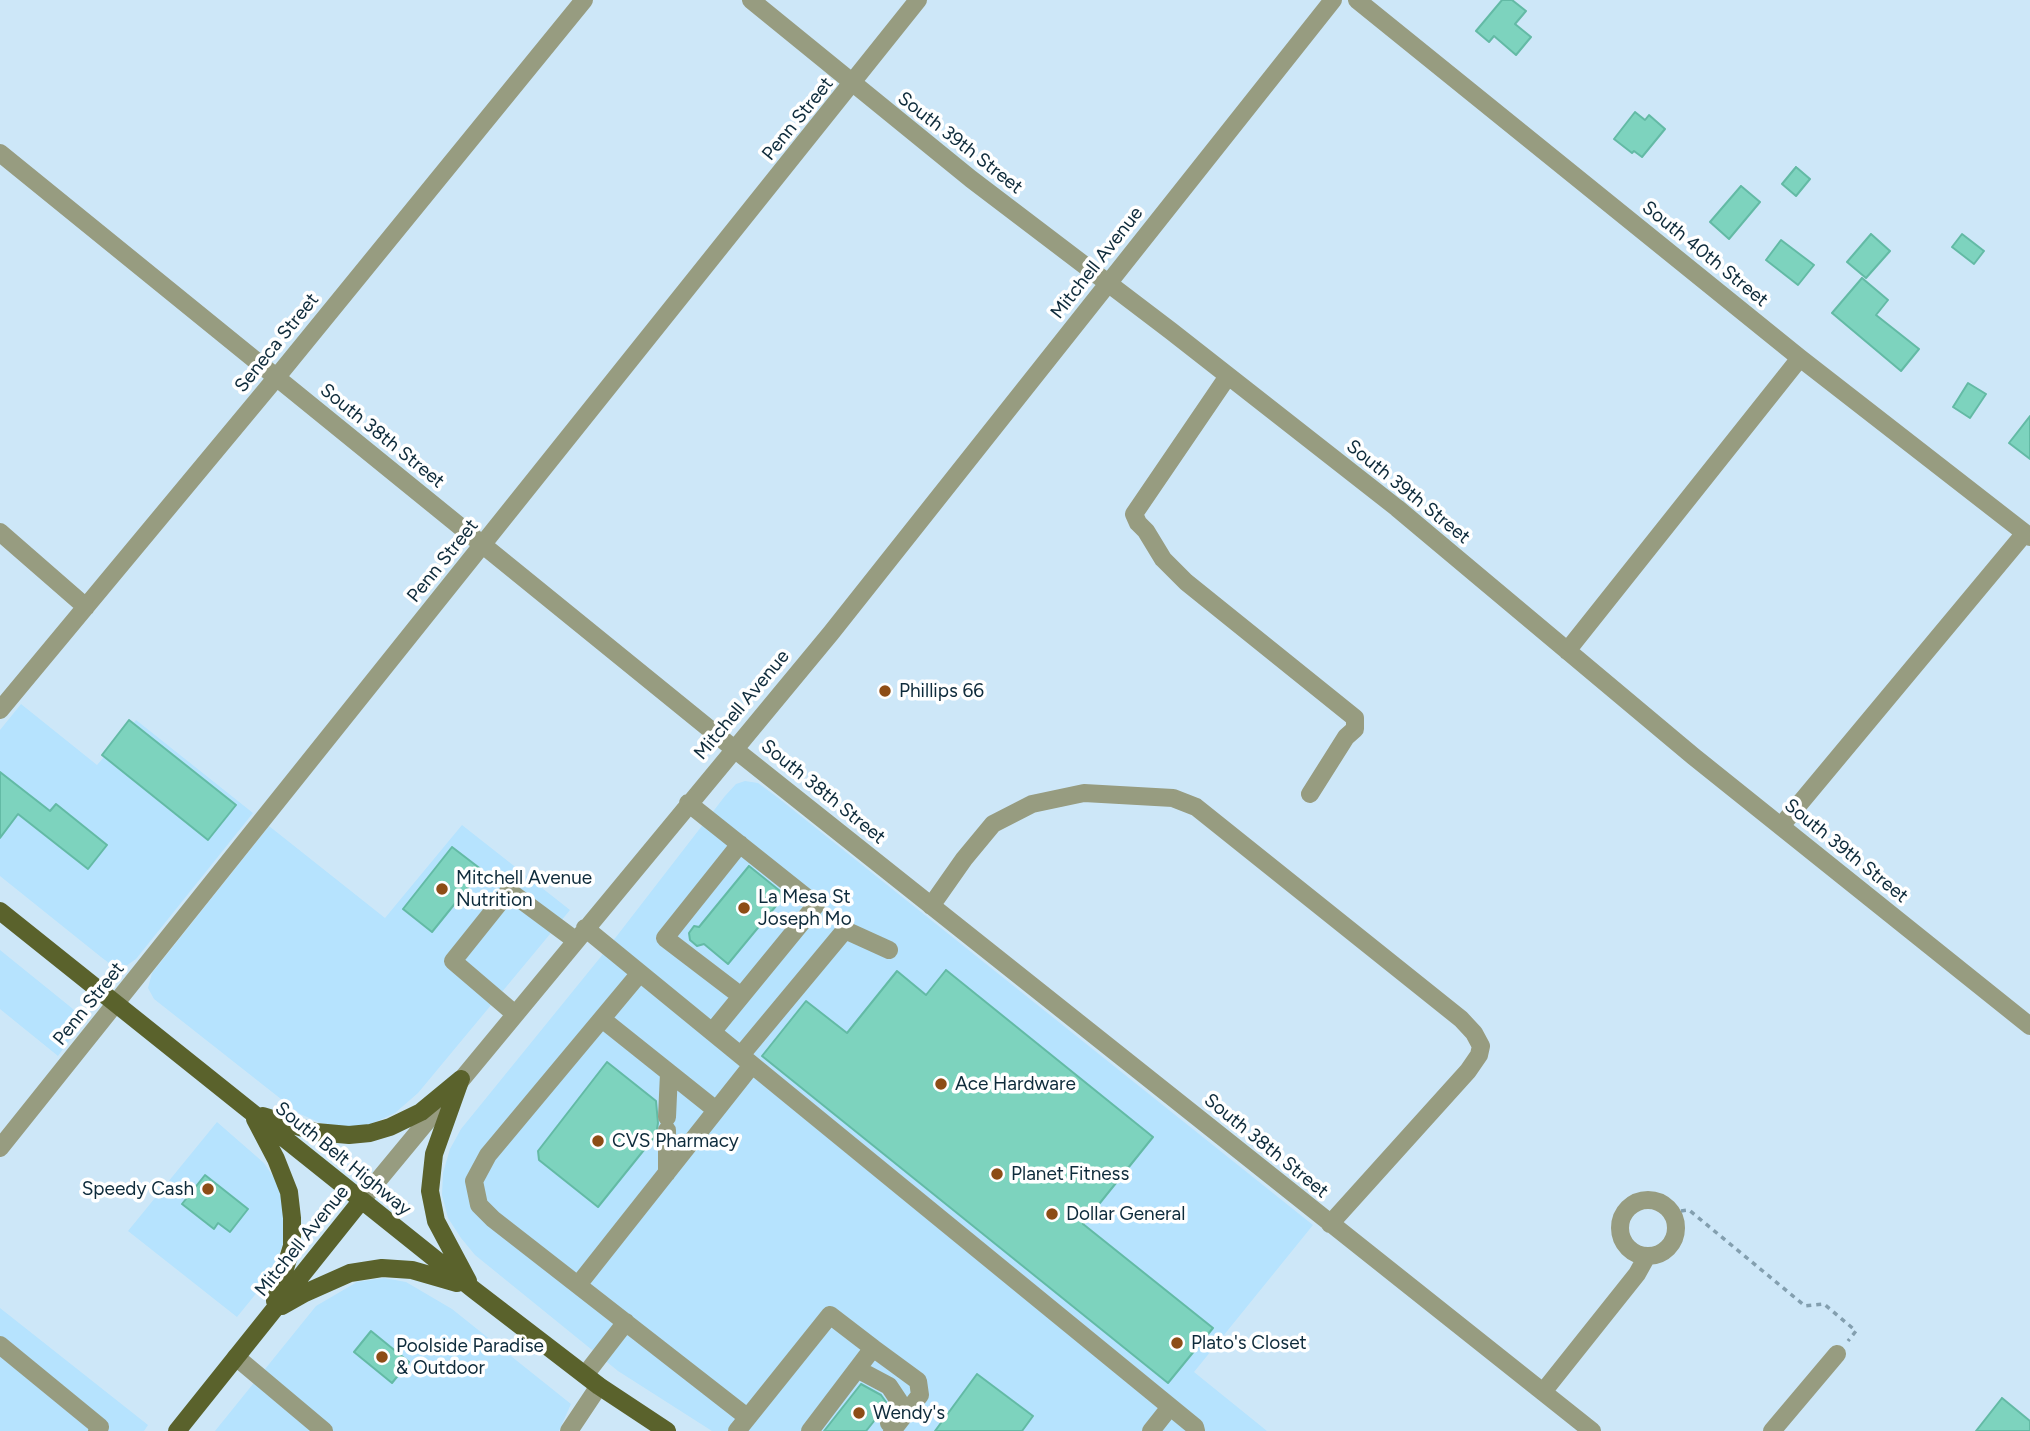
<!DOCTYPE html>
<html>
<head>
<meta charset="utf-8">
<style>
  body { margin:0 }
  canvas { display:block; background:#cde7f8 }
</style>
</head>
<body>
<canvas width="2030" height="1431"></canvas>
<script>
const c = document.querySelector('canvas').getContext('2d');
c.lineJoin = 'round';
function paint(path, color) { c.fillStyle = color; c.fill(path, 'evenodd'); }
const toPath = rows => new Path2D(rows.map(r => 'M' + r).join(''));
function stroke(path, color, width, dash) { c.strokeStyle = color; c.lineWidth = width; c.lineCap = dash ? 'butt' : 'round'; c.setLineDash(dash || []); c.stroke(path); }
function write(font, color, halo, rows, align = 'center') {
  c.font = font + ' Figtree,sans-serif'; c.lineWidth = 7; c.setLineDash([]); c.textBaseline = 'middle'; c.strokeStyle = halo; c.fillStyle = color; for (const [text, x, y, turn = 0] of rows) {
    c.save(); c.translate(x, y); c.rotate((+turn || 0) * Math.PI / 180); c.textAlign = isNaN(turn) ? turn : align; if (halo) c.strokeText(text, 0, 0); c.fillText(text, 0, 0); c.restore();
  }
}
const built = toPath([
  [21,704,97,765,136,720,253,813,136,959,123,968,113,966,101,957,0,876,0,730],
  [745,781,758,783,777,797,1313,1225,1194,1372,1267,1431,712,1431,618,1371,475,1255,461,1238,448,1218,442,1195,443,1173,450,1149,461,1129,599,959,725,796,736,784],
  [462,825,570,910,418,1093,395,1113,371,1124,346,1128,321,1123,300,1114,154,999,148,988,152,973,269,826,385,918],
  [0,950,73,1009,78,1018,76,1031,58,1056,0,1009],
  [217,1122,264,1163,276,1181,284,1201,283,1244,276,1261,263,1285,237,1317,128,1231],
  [384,1278,406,1282,452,1309,571,1404,559,1431,215,1431,316,1306,357,1282],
  [0,1308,148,1425,144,1431,0,1431]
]);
const building = toPath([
  [1502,0,1512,0,1526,11,1515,24,1531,37,1516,55,1494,36,1489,42,1476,31,1502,0],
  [1635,112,1645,120,1649,115,1665,129,1642,157,1634,151,1632,153,1614,139,1635,112],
  [1796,167,1810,179,1796,196,1782,184,1796,167],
  [1741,186,1760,202,1729,239,1710,222,1741,186],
  [1871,234,1890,251,1866,278,1847,262,1871,234],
  [1962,234,1984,251,1974,264,1952,247,1962,234],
  [1781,240,1814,265,1798,285,1766,260,1781,240],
  [1862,278,1888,300,1876,315,1919,349,1901,371,1832,313,1862,278],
  [1968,383,1986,394,1970,418,1953,407,1968,383],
  [2030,416,2030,459,2009,443,2030,416],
  [129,720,236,805,208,840,102,755,129,720],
  [0,772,50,811,56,804,107,845,88,869,18,814,0,838,0,772],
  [452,847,482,870,432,932,403,909,452,847],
  [749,866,785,895,728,964,704,944,697,946,690,940,689,933,694,926,699,927,749,866],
  [946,970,1153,1137,1083,1224,1213,1328,1168,1383,762,1056,806,1001,847,1033,897,971,926,995,946,970],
  [607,1062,656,1101,658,1123,656,1135,598,1207,539,1160,538,1151,607,1062],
  [205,1175,248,1209,230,1232,218,1223,214,1229,182,1204,205,1175],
  [371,1331,409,1362,392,1383,354,1352,371,1331],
  [977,1374,1033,1416,1022,1431,935,1431,977,1374],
  [861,1384,881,1395,886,1402,882,1411,866,1431,824,1431,861,1384],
  [2002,1398,2030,1421,2030,1431,1976,1431,2002,1398]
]);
const path = toPath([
  [1671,1212,1689,1210,1805,1306,1824,1304,1856,1331,1848,1341]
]);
const minor = toPath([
  [751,0,971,179,1171,331,1397,508,1693,756,2030,1026],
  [1357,0,1800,358,2030,537],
  [0,153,733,748,1592,1431],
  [1228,376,1134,514,1138,523,1146,531,1163,559,1186,582,1355,718,1355,729,1346,737,1310,794],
  [0,532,86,607],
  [1567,651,1800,358],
  [0,710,276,378,584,0],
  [688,803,816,905,712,1032],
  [1781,826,2025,533],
  [740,844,665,938,741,996],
  [931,906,964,859,993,824,1032,804,1084,793,1173,798,1196,807,1461,1019,1474,1033,1481,1046,1479,1055,1468,1071,1330,1224],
  [585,928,1195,1427,1196,1431],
  [640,973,488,1155,474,1181,479,1205,493,1219,747,1417],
  [515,1014,453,961,509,891,575,940],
  [602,1019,716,1110],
  [741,1055,845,930,889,950],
  [667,1117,669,1073],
  [0,1148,918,0],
  [667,1173,667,1130],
  '1620 1228a28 28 0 1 1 56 0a28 28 0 1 1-56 0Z',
  [361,1201,831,633,1333,0],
  [578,1285,752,1065],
  [0,1345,100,1427,97,1431],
  [236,1357,324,1431],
  [857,1369,889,1386,899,1401,889,1423],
  [585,1375,626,1322],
  [1543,1392,1637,1274,1647,1256],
  [569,1431,599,1386],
  [737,1431,830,1315,873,1348],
  [810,1431,873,1348,918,1381,920,1395,892,1431],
  [1151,1431,1170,1407],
  [1772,1431,1837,1354]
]);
const major = toPath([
  [0,911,474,1290,599,1386,667,1431],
  [460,1081,434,1154,430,1191,436,1221,468,1281],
  [263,1116,316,1132,349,1135,370,1133,390,1127,421,1112,461,1079],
  [255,1119,276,1159,289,1192,292,1218,292,1246,275,1301],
  [282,1306,305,1293,350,1273,382,1268,412,1270,457,1283],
  [177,1431,361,1201]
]);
const markers = [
  [885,691,7,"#8d4d16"],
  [442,889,7,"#8d4d16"],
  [744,908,7,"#8d4d16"],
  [941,1084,7,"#8d4d16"],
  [598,1141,7,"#8d4d16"],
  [997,1174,7,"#8d4d16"],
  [208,1189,7,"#8d4d16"],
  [1052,1214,7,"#8d4d16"],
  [1177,1343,7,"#8d4d16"],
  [382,1357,7,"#8d4d16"],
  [859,1413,7,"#8d4d16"]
];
const streetNames = [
  ["Penn Street",798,119,-51],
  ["South 39th Street",960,143,38],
  ["South 40th Street",1705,254,39],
  ["Mitchell Avenue",1097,263,-52],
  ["Seneca Street",277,343,-51],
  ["South 38th Street",382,436,39],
  ["South 39th Street",1408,492,39],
  ["Penn Street",443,561,-51],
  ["Mitchell Avenue",742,705,-50],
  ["South 38th Street",823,792,39],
  ["South 39th Street",1846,851,39],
  ["Penn Street",89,1004,-51],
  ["South 38th Street",1266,1146,39],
  ["South Belt Highway",343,1159,39],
  ["Mitchell Avenue",302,1241,-51]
];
const poiNames = [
  ["Phillips 66",899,691],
  ["Mitchell Avenue",456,878],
  ["Nutrition",456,900],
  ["La Mesa St",758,897],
  ["Joseph Mo",758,919],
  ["Ace Hardware",955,1084],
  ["CVS Pharmacy",612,1141],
  ["Planet Fitness",1011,1174],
  ["Speedy Cash",194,1189,"right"],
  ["Dollar General",1066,1214],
  ["Plato's Closet",1191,1343],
  ["Poolside Paradise",396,1346],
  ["& Outdoor",396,1368],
  ["Wendy's",873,1413]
];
paint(built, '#b6e3fe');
paint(building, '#7dd3be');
stroke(building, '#63baa5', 2);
stroke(path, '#839faf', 3.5, [5, 5]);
stroke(minor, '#979c80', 18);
stroke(major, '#5a622c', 18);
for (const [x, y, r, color] of markers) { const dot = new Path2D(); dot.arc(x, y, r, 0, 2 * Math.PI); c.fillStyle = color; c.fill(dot); stroke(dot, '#fff', 2.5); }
write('19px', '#0e2b3b', '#fff', streetNames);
write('19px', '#0e2b3b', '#fff', poiNames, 'left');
</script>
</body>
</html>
